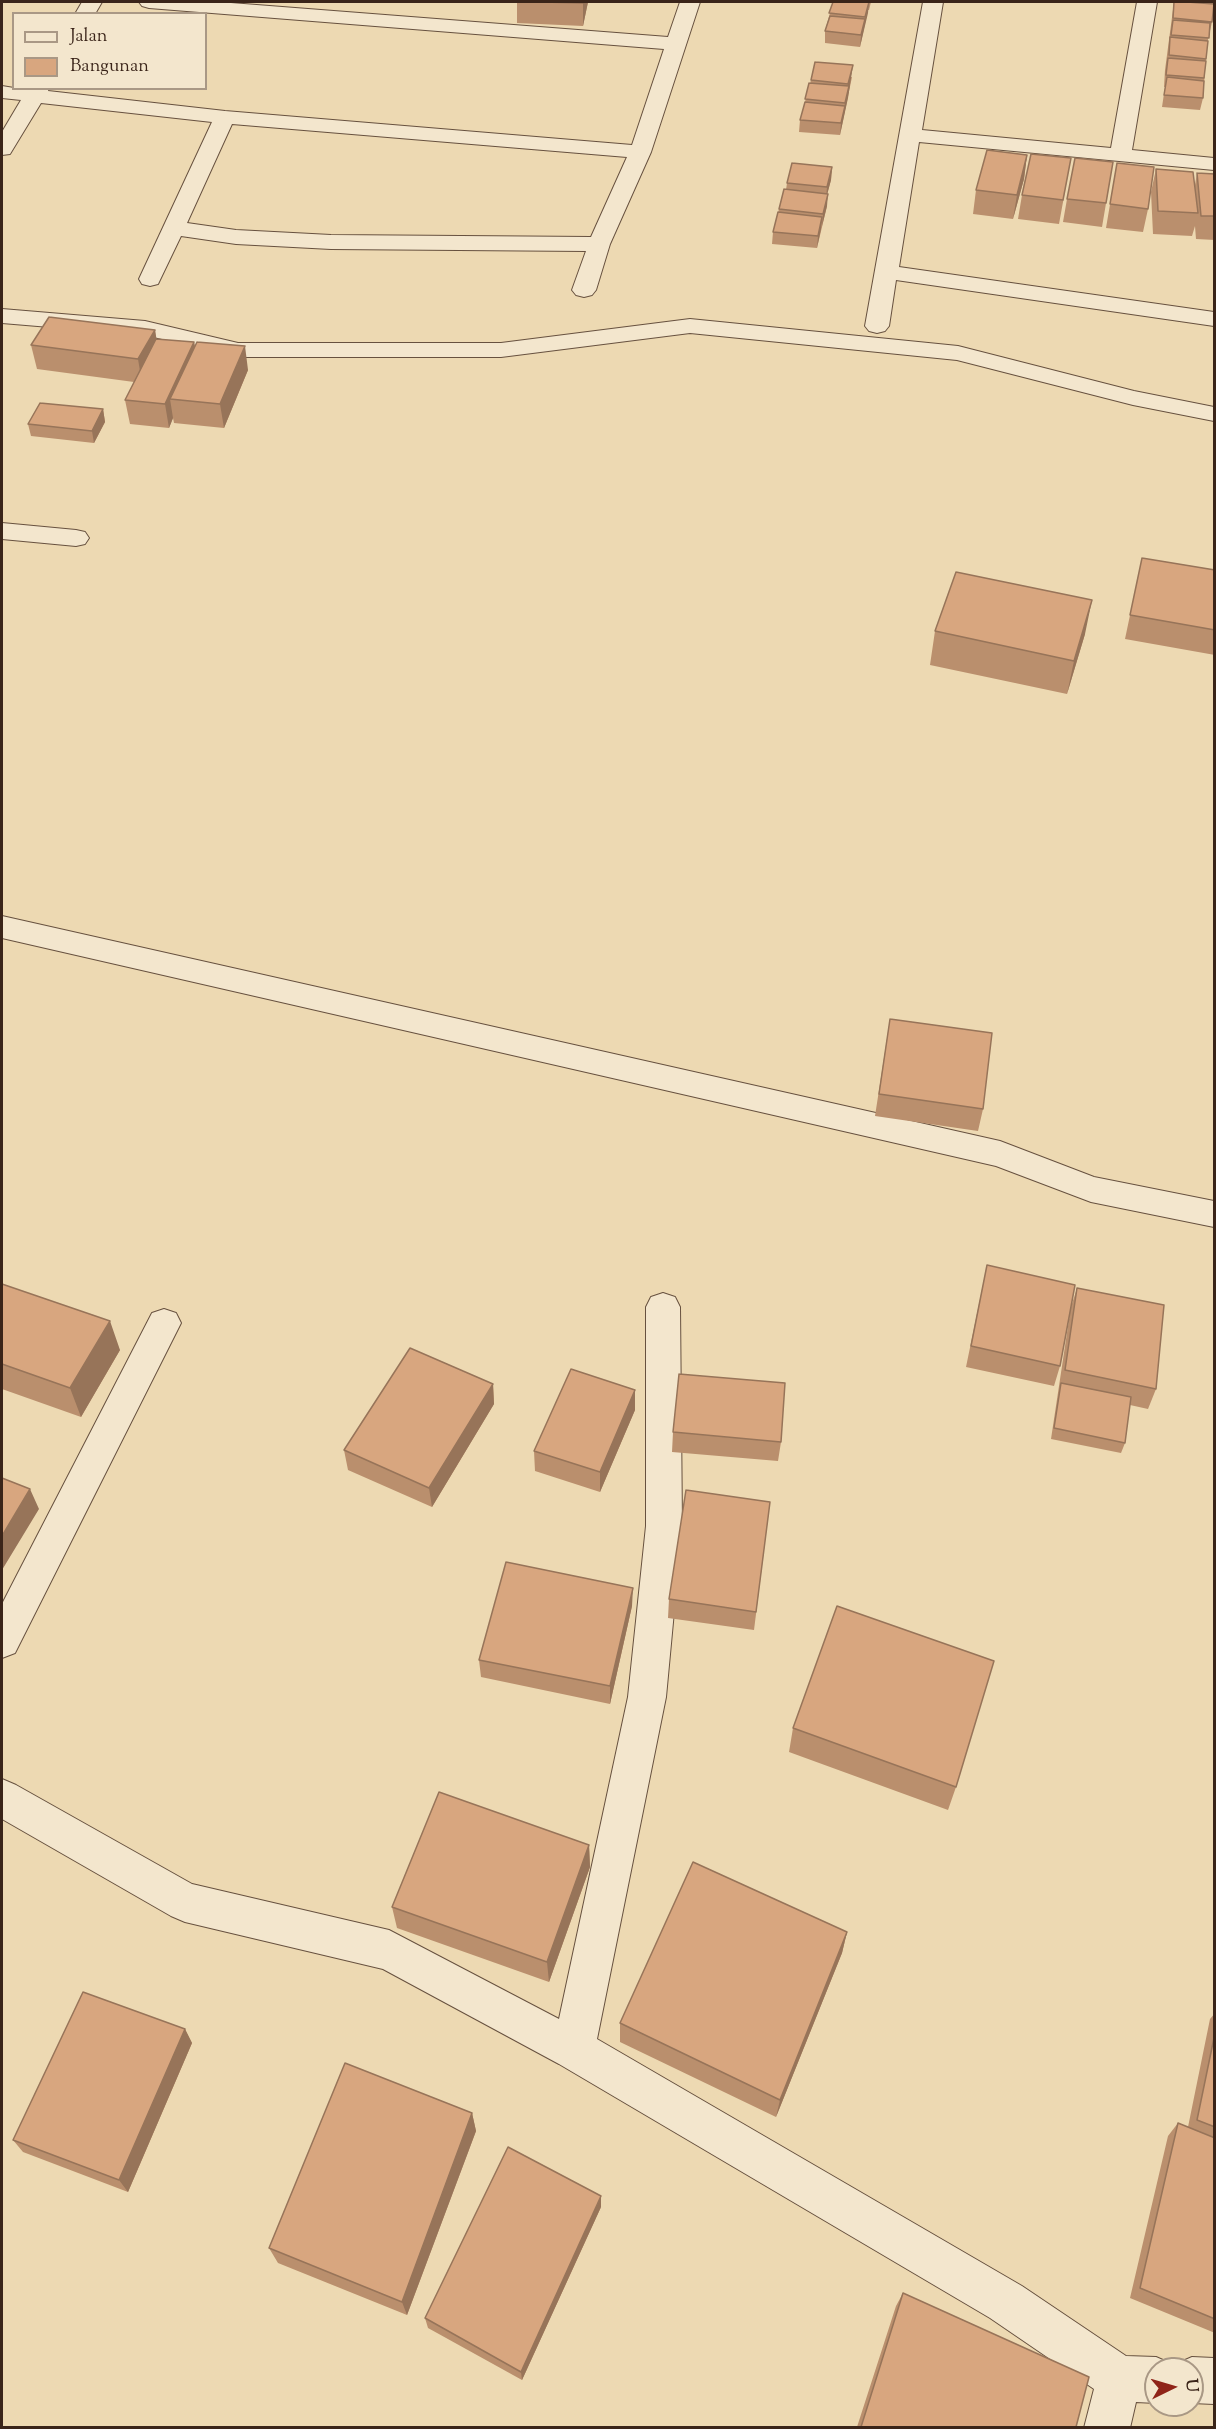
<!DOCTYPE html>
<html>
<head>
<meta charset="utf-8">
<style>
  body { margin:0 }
  #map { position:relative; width:1216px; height:2429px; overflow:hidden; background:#edd9b2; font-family:"Sorts Mill Goudy",serif }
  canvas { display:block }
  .frame { position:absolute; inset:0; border:3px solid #3a2419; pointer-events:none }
  .legend { position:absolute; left:12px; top:12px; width:195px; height:78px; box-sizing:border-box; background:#f3e6cd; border:2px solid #a99885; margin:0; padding:8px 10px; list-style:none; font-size:18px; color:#3a2419 }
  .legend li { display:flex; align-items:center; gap:12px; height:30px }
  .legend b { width:30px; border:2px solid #a99885 }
  .north { position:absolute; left:1144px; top:2357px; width:60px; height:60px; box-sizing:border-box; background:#f3e6cd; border:2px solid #a99885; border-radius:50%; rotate:85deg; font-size:16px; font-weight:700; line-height:24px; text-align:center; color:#3a2419 }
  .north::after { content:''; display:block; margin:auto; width:21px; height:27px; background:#8f2418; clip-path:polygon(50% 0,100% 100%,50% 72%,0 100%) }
</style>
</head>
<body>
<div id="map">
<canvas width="1216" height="2429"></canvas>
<div class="frame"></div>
<ul class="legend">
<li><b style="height:8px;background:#f3e6cd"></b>Jalan</li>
<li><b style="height:16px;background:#d8a67f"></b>Bangunan</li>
</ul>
<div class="north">U</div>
</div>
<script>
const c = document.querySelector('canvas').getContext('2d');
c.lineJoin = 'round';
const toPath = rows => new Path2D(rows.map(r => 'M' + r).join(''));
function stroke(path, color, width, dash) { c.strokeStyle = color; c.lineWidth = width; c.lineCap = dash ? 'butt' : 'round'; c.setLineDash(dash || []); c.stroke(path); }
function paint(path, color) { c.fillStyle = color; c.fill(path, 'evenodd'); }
const minor = toPath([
  [82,2,102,2,95,14,75,14,82,2],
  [139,2,218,2,668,37,680,2,700,2,651,152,610,244,596,290,592,295,584,297,576,295,572,290,586,251,331,249,236,244,181,236,158,284,150,286,142,284,139,279,212,122,41,103,10,154,2,155,2,132,21,100,2,98,2,86,14,88,49,88,48,91,225,111,632,145,664,49,149,8,142,6,139,2],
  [232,124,627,157,591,237,331,235,236,230,187,223,232,124],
  [923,2,943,2,922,130,1111,148,1137,2,1157,2,1132,150,1214,158,1214,170,919,142,899,267,1214,312,1214,326,896,280,889,326,885,331,877,333,869,331,865,326,923,2],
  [2,309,145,321,238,343,501,343,690,319,958,346,1134,391,1214,407,1214,421,1133,405,957,360,690,333,501,357,238,357,145,335,2,323,2,309],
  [2,523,76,530,85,532,89,538,85,544,76,546,2,539,2,523],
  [2,916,1000,1141,1094,1177,1214,1201,1214,1227,1091,1202,996,1166,2,938,2,916],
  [663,1293,675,1297,680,1307,682,1526,666,1697,597,2039,1022,2286,1126,2356,1156,2357,1172,2364,1174,2368,1176,2364,1192,2357,1214,2358,1214,2404,1192,2403,1192,2369,1156,2369,1156,2403,1136,2402,1130,2428,1084,2428,1094,2389,990,2318,559,2064,383,1969,185,1922,171,1916,2,1819,2,1779,16,1785,192,1884,389,1930,559,2019,628,1697,646,1526,646,1307,651,1297,663,1293],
  [164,1309,176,1313,181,1323,15,1653,2,1658,2,1604,152,1313,164,1309]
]);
const wall = toPath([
  [517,2,588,2,583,26,517,23],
  [833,2,871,2,869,10,868,10,860,47,825,43,825,31],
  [1174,2,1215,2,1212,22,1207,44,1203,98,1200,110,1162,107,1165,87,1164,87,1165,70],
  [852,77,840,135,799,132,800,120,811,80],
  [1027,155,1024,179,1013,219,973,214,976,190],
  [1071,158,1059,224,1018,219,1022,195],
  [1113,162,1102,227,1063,222,1067,199],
  [1117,163,1148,209,1143,232,1106,228],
  [832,167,831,180,827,194,827,206,817,248,772,244,773,232,779,209,786,190,787,183],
  [1156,169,1195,185,1197,173,1215,174,1215,240,1196,239,1195,226,1192,236,1153,234,1151,192],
  [155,330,156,339,194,342,195,346,248,370,224,428,174,423,173,418,169,428,130,424,125,400,134,382,37,369,31,345],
  [103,409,105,422,94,443,31,436,28,424],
  [1142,558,1215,570,1215,655,1125,639],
  [935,631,1085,634,1067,694,930,665],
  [890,1019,983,1109,978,1131,875,1116],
  [987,1265,1071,1307,1077,1288,1156,1389,1148,1409,1130,1405,1125,1443,1121,1453,1051,1439,1070,1313,1060,1366,1054,1386,966,1367],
  [2,1284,120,1350,81,1417,2,1389],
  [493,1384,494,1404,432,1507,348,1470,344,1450],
  [635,1390,635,1410,600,1492,535,1471,534,1451],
  [673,1432,781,1442,778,1461,672,1452],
  [770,1502,754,1630,668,1618,669,1599],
  [632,1606,610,1704,481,1677,479,1660],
  [793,1728,956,1787,948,1810,789,1752],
  [589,1845,590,1867,549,1982,397,1928,392,1907],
  [847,1932,842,1953,776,2117,620,2042,620,2023],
  [1215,2013,1215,2333,1130,2298,1168,2136,1178,2123,1188,2127,1210,2019],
  [185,2029,192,2043,128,2192,23,2152,13,2140],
  [472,2113,476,2131,407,2315,278,2263,269,2248],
  [601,2207,522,2380,428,2328,425,2318],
  [903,2293,1076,2427,857,2427,896,2306]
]);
const shadedWall = toPath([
  [583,2,588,2,583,26],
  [869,2,868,13,860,47,861,35],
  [853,65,848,98,840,135,841,123,847,93,848,84],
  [1027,155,1024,179,1013,219,1017,195],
  [832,167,831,180,826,199,827,187],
  [828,194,827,206,822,226,823,214],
  [822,217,821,229,817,248,818,236],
  [155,330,159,354,142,383,138,359],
  [194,342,198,366,170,399,173,418,169,428,165,404],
  [245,346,248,370,224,428,220,404],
  [103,409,105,422,94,443,92,431],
  [1092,600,1085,634,1067,694,1074,661],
  [110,1321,120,1350,81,1417,70,1388],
  [493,1384,494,1404,432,1507,429,1488],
  [635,1390,635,1410,600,1492,600,1472],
  [30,1489,39,1509,2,1570,2,1536],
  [633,1588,632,1606,610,1704,610,1686],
  [589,1845,590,1867,549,1982,547,1962],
  [847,1932,842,1953,776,2117,780,2100],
  [185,2029,192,2043,128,2192,119,2180],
  [472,2113,476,2131,407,2315,402,2302],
  [601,2196,601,2207,522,2380,521,2372]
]);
const building = toPath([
  [541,2,583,2,583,3,541,2],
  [833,2,869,2,865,17,829,13,833,2],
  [1174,2,1187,2,1214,4,1212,22,1173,18,1174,2],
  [830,16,865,19,861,35,825,31,830,16],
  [1173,20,1210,23,1209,38,1171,35,1173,20],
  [1170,37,1208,41,1206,59,1169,55,1170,37],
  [1168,58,1206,61,1204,78,1166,75,1168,58],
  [815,62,853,65,848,84,811,80,815,62],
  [1167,77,1204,81,1203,98,1164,95,1167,77],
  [809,83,849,86,845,103,805,99,809,83],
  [805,102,845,106,841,123,800,120,805,102],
  [987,150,1027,155,1017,195,976,190,987,150],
  [1031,154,1071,158,1063,200,1022,195,1031,154],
  [1075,158,1113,162,1106,203,1067,199,1075,158],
  [792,163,832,167,827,187,787,183,792,163],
  [1117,163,1154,167,1148,209,1110,204,1117,163],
  [1156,169,1193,172,1198,213,1158,211,1156,169],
  [1197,173,1215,174,1215,216,1201,216,1197,173],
  [784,189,828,194,823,214,779,209,784,189],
  [778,212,822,217,818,236,773,232,778,212],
  [49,317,155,330,138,359,31,345,49,317],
  [156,339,194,342,165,404,125,400,156,339],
  [197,342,245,346,220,404,170,399,197,342],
  [40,403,103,409,92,431,28,424,40,403],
  [1142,558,1215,570,1215,630,1130,615,1142,558],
  [956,572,1092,600,1074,661,935,631,956,572],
  [890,1019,992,1033,983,1109,879,1094,890,1019],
  [987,1265,1075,1285,1060,1366,971,1346,987,1265],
  [2,1284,110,1321,70,1388,2,1364,2,1284],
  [1077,1288,1164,1305,1156,1389,1065,1370,1077,1288],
  [410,1348,493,1384,429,1488,344,1450,410,1348],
  [571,1369,635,1390,600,1472,534,1451,571,1369],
  [679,1374,785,1383,781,1442,673,1432,679,1374],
  [1061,1383,1131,1397,1125,1443,1054,1428,1061,1383],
  [2,1478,30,1489,2,1536,2,1478],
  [686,1490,770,1502,756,1612,669,1599,686,1490],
  [506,1562,633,1588,610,1686,479,1660,506,1562],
  [837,1606,994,1661,956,1787,793,1728,837,1606],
  [439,1792,589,1845,547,1962,392,1907,439,1792],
  [693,1862,847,1932,780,2100,620,2023,693,1862],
  [83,1992,185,2029,119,2180,13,2140,83,1992],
  [1215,2033,1215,2127,1197,2120,1215,2033],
  [345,2063,472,2113,402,2302,269,2248,345,2063],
  [1178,2123,1215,2138,1215,2319,1140,2288,1178,2123],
  [508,2147,601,2196,521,2372,425,2318,508,2147],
  [903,2293,1089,2377,1076,2427,861,2427,903,2293]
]);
stroke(minor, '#67513f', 2);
paint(minor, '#f3e6cd');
paint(wall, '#ba8f6d');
paint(shadedWall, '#977459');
paint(building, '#d8a67f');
stroke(building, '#977459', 1.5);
</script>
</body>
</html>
